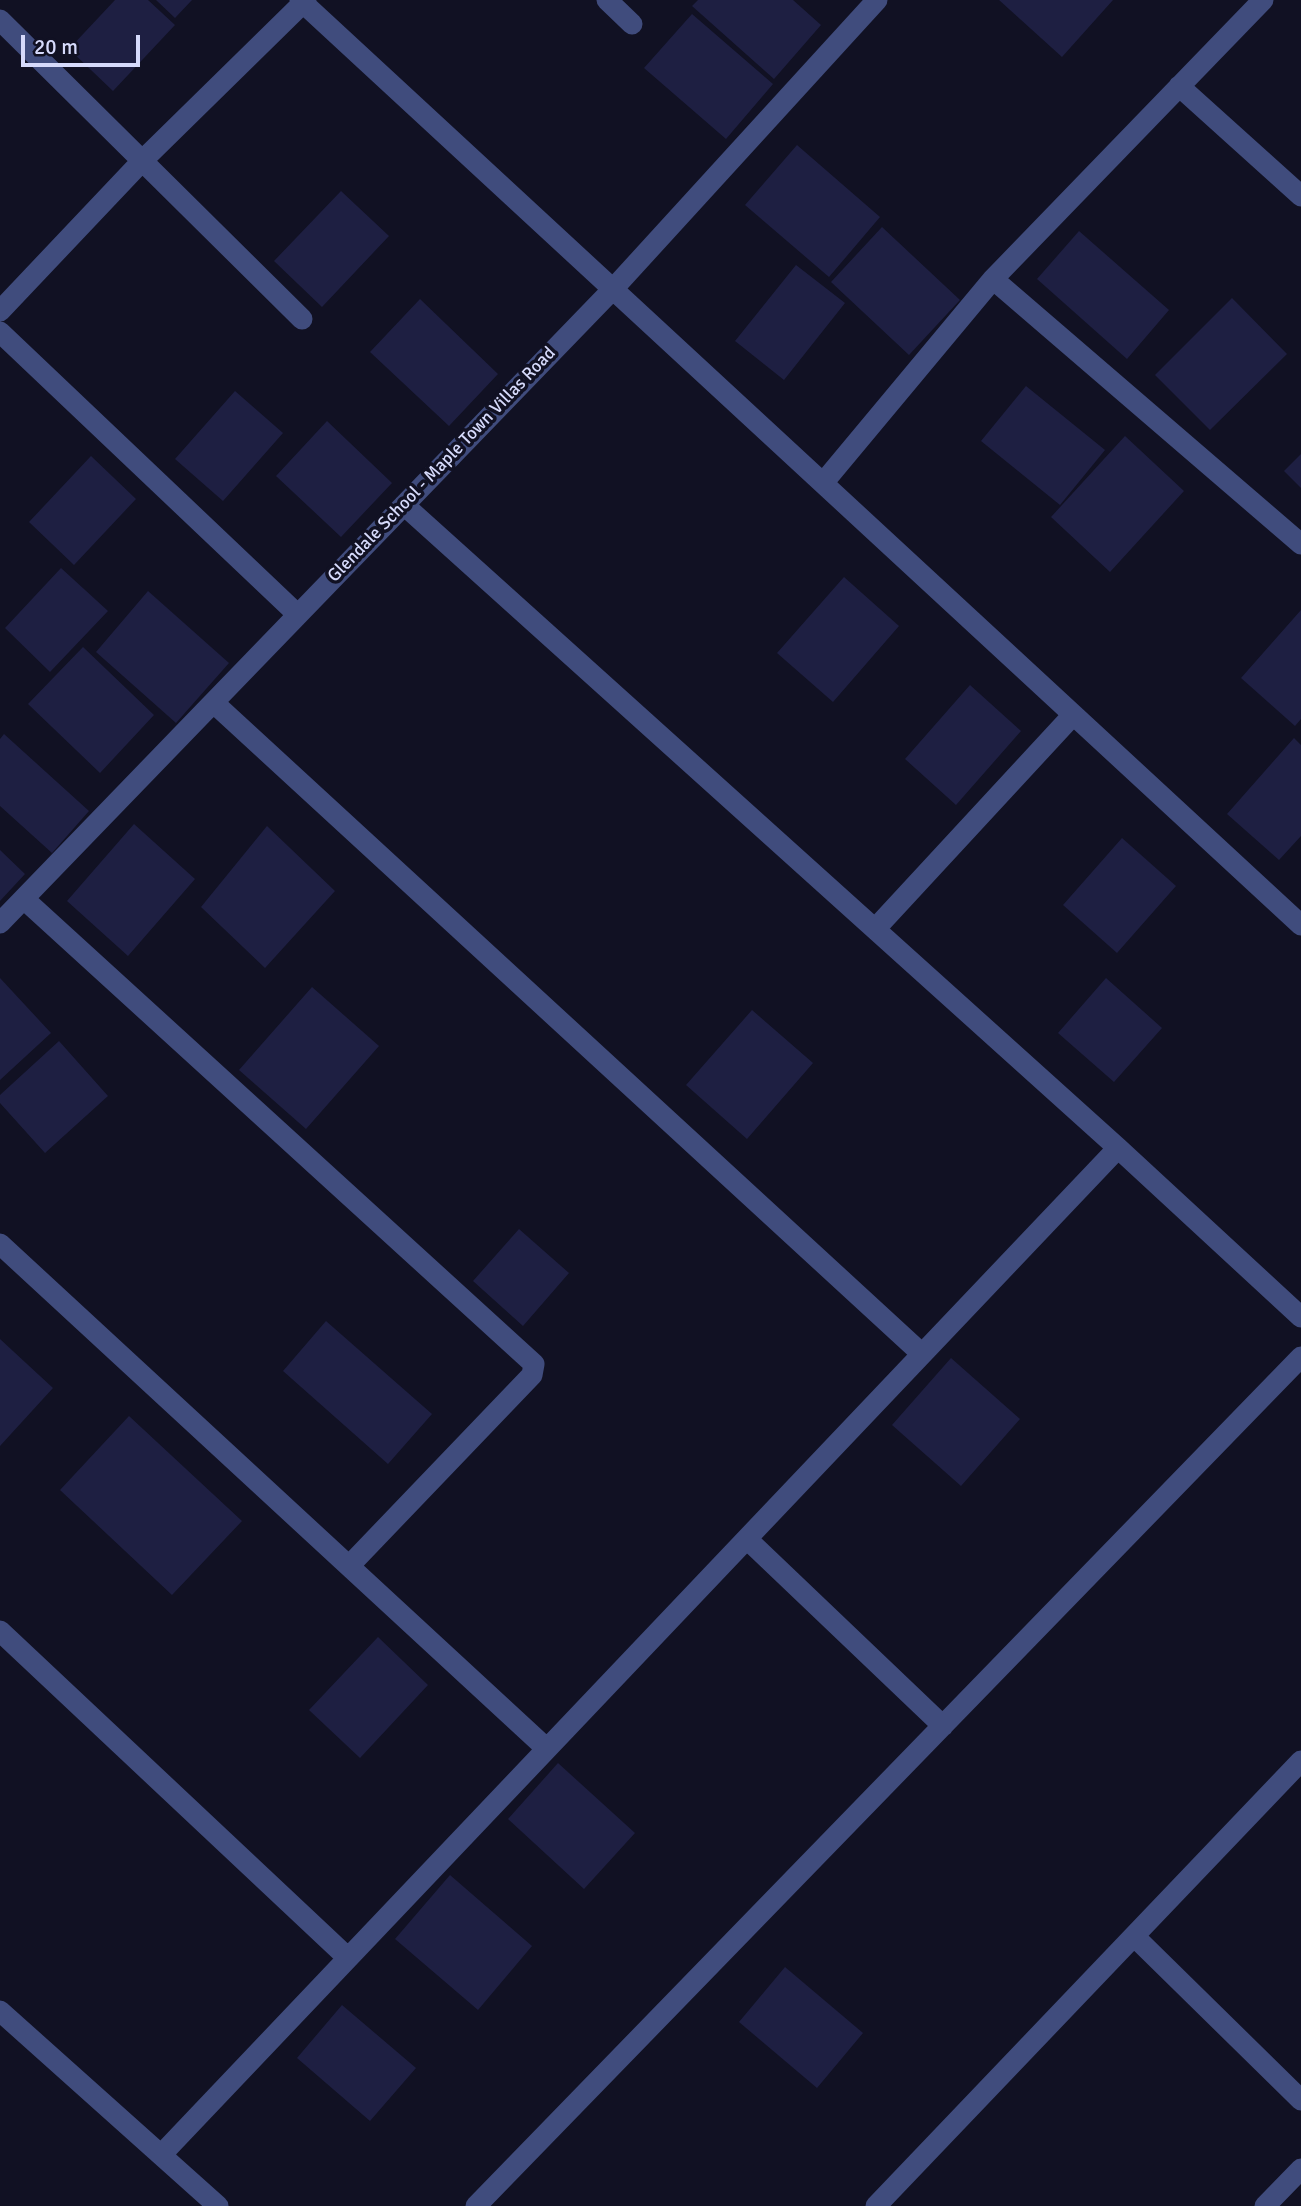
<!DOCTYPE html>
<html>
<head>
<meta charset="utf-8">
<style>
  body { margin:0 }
  #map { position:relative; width:1301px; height:2206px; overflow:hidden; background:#111123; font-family:Signika,sans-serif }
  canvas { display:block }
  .scale { position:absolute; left:21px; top:35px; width:119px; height:32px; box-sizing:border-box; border:4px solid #d6dafb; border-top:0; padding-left:9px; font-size:21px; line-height:24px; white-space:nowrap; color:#d6dafb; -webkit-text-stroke:5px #111123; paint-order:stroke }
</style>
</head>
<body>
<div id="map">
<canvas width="1301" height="2206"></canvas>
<div class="scale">20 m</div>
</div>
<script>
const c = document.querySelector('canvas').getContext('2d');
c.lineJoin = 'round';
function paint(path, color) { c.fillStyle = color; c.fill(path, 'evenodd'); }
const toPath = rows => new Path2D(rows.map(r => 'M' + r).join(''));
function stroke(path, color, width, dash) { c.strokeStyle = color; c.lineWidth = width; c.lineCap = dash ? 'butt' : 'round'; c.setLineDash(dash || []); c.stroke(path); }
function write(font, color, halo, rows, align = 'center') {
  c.font = font + ' Signika,sans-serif'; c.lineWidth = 7; c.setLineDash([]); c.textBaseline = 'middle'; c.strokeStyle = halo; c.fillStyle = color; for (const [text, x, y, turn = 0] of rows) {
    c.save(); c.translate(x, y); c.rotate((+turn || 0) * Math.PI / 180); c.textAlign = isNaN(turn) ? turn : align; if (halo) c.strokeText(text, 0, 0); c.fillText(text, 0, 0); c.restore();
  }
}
const building = toPath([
  [115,0,148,0,175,25,113,91,69,49],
  [156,0,192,0,175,18],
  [698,0,793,0,821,25,774,79,692,6],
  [999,0,1113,0,1062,57],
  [692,14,773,84,726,139,644,68],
  [797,145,880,217,829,277,745,205],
  [341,191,389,236,322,307,274,261],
  [882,227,960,300,909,355,831,282],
  [1079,231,1169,310,1127,359,1037,279],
  [796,265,845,303,784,380,735,341],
  [1232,298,1287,354,1210,430,1155,375],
  [420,299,498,374,449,426,370,352],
  [1026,386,1105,450,1060,505,981,441],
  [235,391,283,433,223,501,175,459],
  [327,421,392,483,341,537,276,476],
  [1125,436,1184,491,1110,572,1051,517],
  [1301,454,1301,488,1284,471],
  [91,456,136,499,74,565,29,522],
  [61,568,108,611,50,672,5,628],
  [844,577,899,626,833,702,777,653],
  [148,591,229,663,176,723,96,652],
  [1301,610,1301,719,1295,726,1241,678],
  [83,647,154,715,100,773,28,704],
  [970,685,1021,731,956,805,905,759],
  [4,734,89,811,52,853,0,806,0,739],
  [1294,738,1301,745,1301,836,1279,860,1227,814],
  [134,824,195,879,128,956,67,901],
  [267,826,335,891,265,968,201,907],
  [1122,838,1176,886,1117,953,1063,905],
  [0,850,25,874,0,901],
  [0,978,51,1033,0,1080],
  [1106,978,1162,1028,1114,1082,1058,1033],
  [312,987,379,1046,306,1129,239,1070],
  [752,1010,813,1063,747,1139,686,1085],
  [59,1041,108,1096,45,1153,0,1103,0,1095],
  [519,1229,569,1273,523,1326,473,1281],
  [326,1321,432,1414,388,1464,283,1371],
  [0,1339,53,1388,0,1446],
  [951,1358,1020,1419,961,1486,892,1425],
  [129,1416,242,1521,172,1595,60,1490],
  [378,1637,428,1685,360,1758,309,1710],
  [558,1763,635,1833,584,1889,508,1819],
  [450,1875,532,1946,478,2010,395,1939],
  [785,1967,863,2033,817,2088,739,2022],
  [342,2005,416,2068,370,2121,297,2058]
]);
const minor = toPath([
  [300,0,1301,925],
  [607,0,632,24],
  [0,20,302,319],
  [1179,86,1301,196],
  [993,279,1301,544],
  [0,311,143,160,306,0],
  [0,332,297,614],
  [823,483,993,279,1263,0],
  [404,505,1118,1148,1301,1317],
  [214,703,922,1354],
  [24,899,534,1364,532,1375,349,1566],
  [0,923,613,289,877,0],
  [876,928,1073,715],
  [0,1244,547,1749],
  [747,1539,943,1726],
  [0,1631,348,1958],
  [1134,1936,1301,2100],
  [0,2011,218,2206],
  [161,2155,1118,1148],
  [476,2206,1301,1357],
  [876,2206,1301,1761],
  [1265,2206,1301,2169]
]);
const streetNames = [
  ["Glendale School - Maple Town Villas Road",442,465,-46]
];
paint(building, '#1e1f42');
stroke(minor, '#404c7d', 21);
write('18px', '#d6dafb', '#111123', streetNames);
</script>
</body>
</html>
